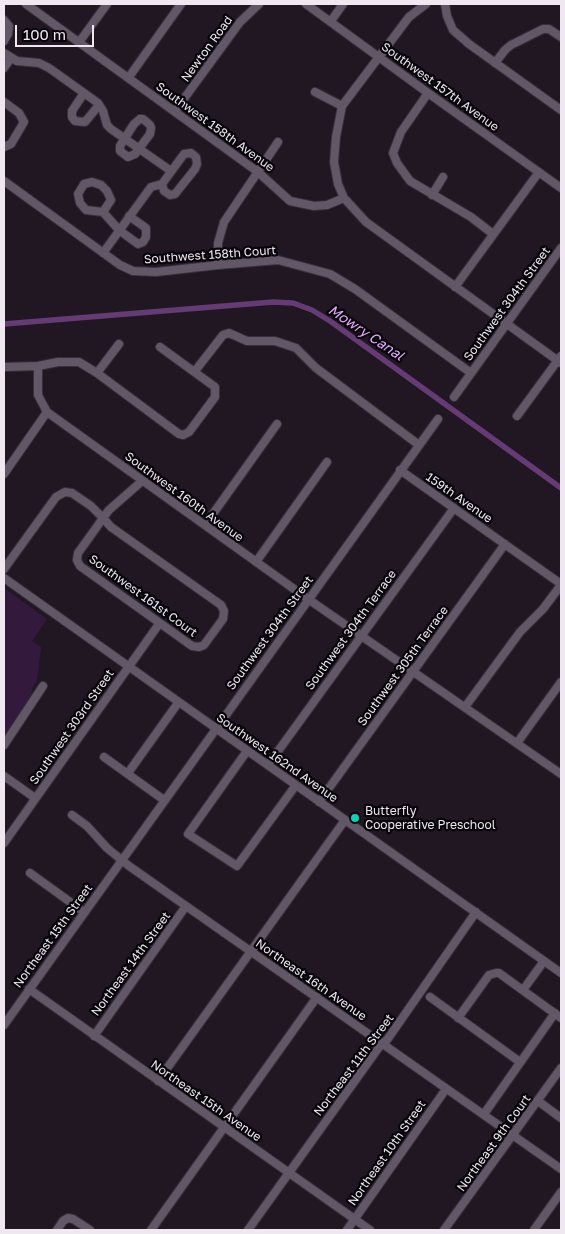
<!DOCTYPE html>
<html>
<head>
<meta charset="utf-8">
<style>
  body { margin:0 }
  #map { position:relative; width:565px; height:1234px; overflow:hidden; background:#201723; font-family:"Golos Text",sans-serif }
  canvas { display:block }
  .frame { position:absolute; inset:0; border:5px solid #efe8f1; pointer-events:none }
  .scale { position:absolute; left:15px; top:25px; width:79px; height:22px; box-sizing:border-box; border:2px solid #efe8f1; border-top:0; padding-left:6px; font-size:15px; line-height:18px; white-space:nowrap; color:#efe8f1; -webkit-text-stroke:4px #070509; paint-order:stroke }
</style>
</head>
<body>
<div id="map">
<canvas width="565" height="1234"></canvas>
<div class="frame"></div>
<div class="scale">100 m</div>
</div>
<script>
const c = document.querySelector('canvas').getContext('2d');
c.lineJoin = 'round';
function paint(path, color) { c.fillStyle = color; c.fill(path, 'evenodd'); }
const toPath = rows => new Path2D(rows.map(r => 'M' + r).join(''));
function stroke(path, color, width, dash) { c.strokeStyle = color; c.lineWidth = width; c.lineCap = dash ? 'butt' : 'round'; c.setLineDash(dash || []); c.stroke(path); }
function write(font, color, halo, rows, align = 'center') {
  c.font = font + ' "Golos Text",sans-serif'; c.lineWidth = 4.5; c.setLineDash([]); c.textBaseline = 'middle'; c.strokeStyle = halo; c.fillStyle = color; for (const [text, x, y, turn = 0] of rows) {
    c.save(); c.translate(x, y); c.rotate((+turn || 0) * Math.PI / 180); c.textAlign = isNaN(turn) ? turn : align; if (halo) c.strokeText(text, 0, 0); c.fillText(text, 0, 0); c.restore();
  }
}
const green = toPath([
  [4,588,47,619,32,641,41,647,37,681,32,689,32,695,4,736]
]);
const canal = toPath([
  [4,324,273,302,293,303,312,310,330,321,561,488]
]);
const minor = toPath([
  [26,4,258,172,290,201,314,206,327,205,344,198],
  [306,4,428,93,561,188],
  [426,4,409,17,342,106,336,137,334,162,338,184,344,198,366,222,561,363],
  [445,4,447,16,453,30,469,44,561,110],
  [4,20,9,26,8,34,4,41],
  [331,21,343,4],
  [80,41,107,4],
  [4,53,17,61,39,63,49,68,98,103,103,111,107,125,111,129,171,171],
  [495,63,505,50,511,45,543,29,549,29,561,37],
  [4,68,11,58],
  [129,77,181,4],
  [315,92,342,106],
  [84,93,72,111,72,117,75,121,85,122,99,105],
  [428,93,401,132,393,153,397,163,410,181,471,217,493,234],
  [4,102,19,113,24,122,11,144,4,147],
  [175,111,240,22,259,4],
  [140,119,143,119,150,125,151,128,150,134,135,154,128,157,120,151,120,146,134,124,140,119],
  [4,181,120,265,133,271,156,272,218,265,278,260,330,274,355,289,471,373],
  [432,195,443,177],
  [103,212,111,200,107,191,101,185,92,182,84,184,78,194,80,203,86,210,103,212,119,230,138,244,143,242,146,237,146,228,129,216],
  [103,253,151,187,162,184,184,154,191,153,196,157,197,164,195,169,175,194,170,195,164,191,162,184],
  [218,265,218,243,224,222,278,142],
  [455,287,539,172],
  [38,366,38,395,47,412,308,599,561,774],
  [4,367,38,366,58,362,79,362,97,373,179,434,183,435,189,432,215,397,215,387,160,347],
  [195,371,223,335,229,333,247,341,275,341,296,348,316,368,419,445],
  [97,373,119,344],
  [454,397,561,248],
  [517,416,561,356],
  [400,470,561,584],
  [4,474,47,412],
  [205,525,277,424],
  [256,562,327,462],
  [4,569,56,497,65,492,72,493,91,506,103,518,111,527,221,605,224,611,223,619,204,645,199,647,192,646,80,566,77,560,78,553,96,528,103,518,109,510,142,481],
  [4,578,561,973],
  [465,707,520,632,543,609,561,585],
  [517,743,561,682],
  [4,745,43,686],
  [247,751,188,834,237,866,296,785],
  [104,757,164,800],
  [268,765,454,508],
  [128,773,178,703],
  [4,776,35,798],
  [319,802,505,544],
  [72,815,87,826,107,848,129,866,561,1169],
  [4,843,159,624],
  [30,873,84,912],
  [29,989,370,1230],
  [523,990,544,961],
  [430,997,520,1062],
  [458,1018,489,975,496,973,499,973,561,1018],
  [4,1025,438,419],
  [94,1036,186,906],
  [158,1081,345,820],
  [538,1101,561,1118],
  [484,1114,555,1013],
  [57,1230,63,1221,68,1218,73,1219,90,1230],
  [151,1230,317,997],
  [248,1230,382,1043,387,1040,476,912],
  [347,1230,446,1089],
  [444,1230,561,1068],
  [534,1230,561,1192]
]);
const markers = [
  [355,818,5,"#04d5b6"]
];
const streetNames = [
  ["Newton Road",207,49,-54],
  ["Southwest 157th Avenue",440,87,36],
  ["Southwest 158th Avenue",215,127,36],
  ["Southwest 158th Court",210,255,-4],
  ["Southwest 304th Street",507,304,-54],
  ["Southwest 160th Avenue",184,497,36],
  ["159th Avenue",459,498,35],
  ["Southwest 161st Court",143,596,36],
  ["Southwest 304th Terrace",351,630,-54],
  ["Southwest 304th Street",270,633,-54],
  ["Southwest 305th Terrace",403,666,-54],
  ["Southwest 303rd Street",72,727,-55],
  ["Southwest 162nd Avenue",277,758,35],
  ["Northeast 15th Street",53,936,-54],
  ["Northeast 14th Street",131,964,-54],
  ["Northeast 16th Avenue",311,980,35],
  ["Northeast 11th Street",354,1065,-53],
  ["Northeast 15th Avenue",206,1101,35],
  ["Northeast 9th Court",494,1143,-54],
  ["Northeast 10th Street",387,1153,-55]
];
const poiNames = [
  ["Butterfly",365,811],
  ["Cooperative Preschool",365,825]
];
const waterNames = [
  ["Mowry Canal",366,333,34]
];
paint(green, '#331a3d');
stroke(canal, '#643b74', 5.5);
stroke(minor, '#37313a', 10);
stroke(minor, '#615766', 8);
for (const [x, y, r, color] of markers) { const dot = new Path2D(); dot.arc(x, y, r, 0, 2 * Math.PI); c.fillStyle = color; c.fill(dot); stroke(dot, '#070509', 2); }
write('12px', '#efe8f1', '#070509', streetNames);
write('12px', '#efe8f1', '#070509', poiNames, 'left');
write('italic 14px', '#e6aafe', '#070509', waterNames);
</script>
</body>
</html>
